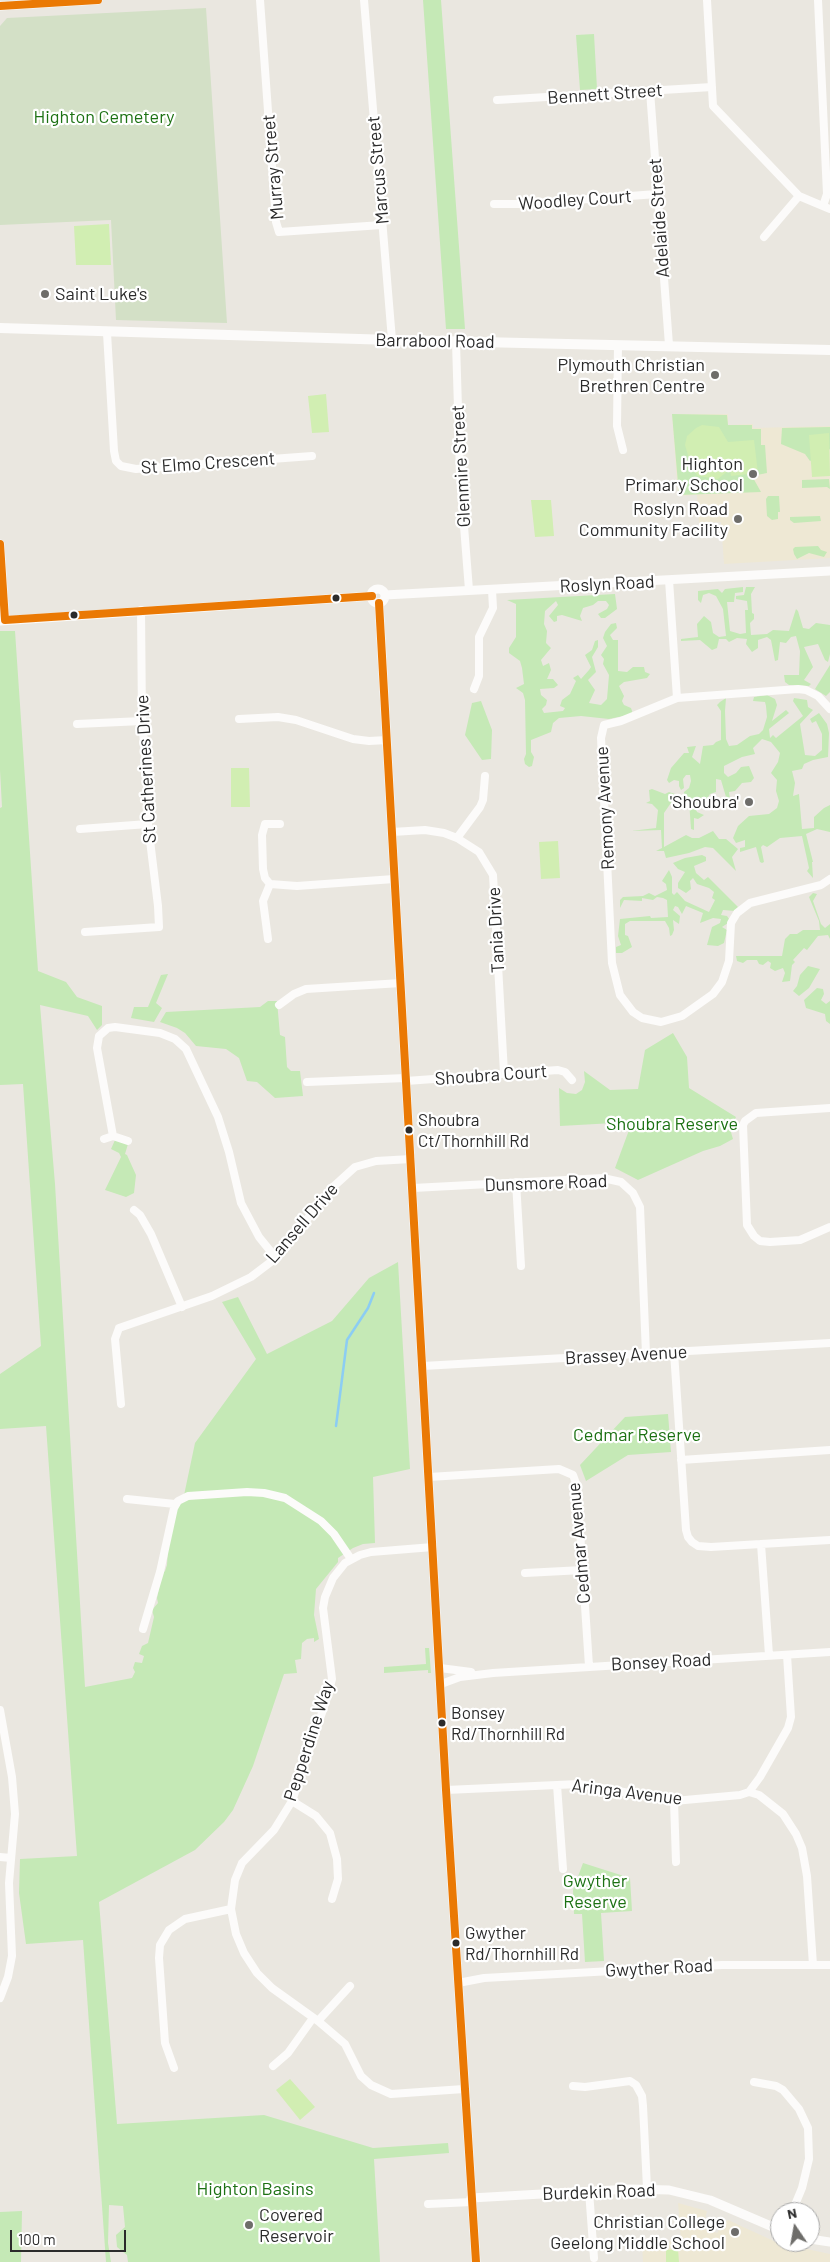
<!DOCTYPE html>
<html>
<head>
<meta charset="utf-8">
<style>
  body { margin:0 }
  #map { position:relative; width:830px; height:2262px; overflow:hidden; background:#eae7e0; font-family:Barlow,sans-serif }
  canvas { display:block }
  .north { position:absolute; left:770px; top:2202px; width:50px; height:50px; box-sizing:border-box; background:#fff; border:1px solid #aaa; border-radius:50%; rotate:348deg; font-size:14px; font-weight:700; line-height:20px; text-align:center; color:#2b2b2b }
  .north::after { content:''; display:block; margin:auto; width:18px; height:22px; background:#6e6d6a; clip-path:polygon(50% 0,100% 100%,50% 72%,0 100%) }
  .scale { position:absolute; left:10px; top:2230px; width:116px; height:22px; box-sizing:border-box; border:2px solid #2b2b2b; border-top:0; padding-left:6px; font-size:15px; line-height:18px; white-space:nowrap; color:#2b2b2b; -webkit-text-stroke:4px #fff; paint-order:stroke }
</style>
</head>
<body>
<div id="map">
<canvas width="830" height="2262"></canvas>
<div class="north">N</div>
<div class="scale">100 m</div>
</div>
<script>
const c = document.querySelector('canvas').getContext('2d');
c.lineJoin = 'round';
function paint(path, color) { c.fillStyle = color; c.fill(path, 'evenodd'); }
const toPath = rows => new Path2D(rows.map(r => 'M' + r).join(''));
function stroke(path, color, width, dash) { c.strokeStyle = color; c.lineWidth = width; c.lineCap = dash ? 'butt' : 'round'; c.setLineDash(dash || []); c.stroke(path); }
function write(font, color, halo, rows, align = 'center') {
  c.font = font + ' Barlow,sans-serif'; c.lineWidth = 4.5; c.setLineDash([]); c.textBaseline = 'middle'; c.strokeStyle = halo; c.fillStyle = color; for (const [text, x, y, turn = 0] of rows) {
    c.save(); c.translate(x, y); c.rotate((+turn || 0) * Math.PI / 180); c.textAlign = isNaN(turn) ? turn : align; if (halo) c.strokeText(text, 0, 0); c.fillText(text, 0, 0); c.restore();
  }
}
const education = toPath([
  [672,414,728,414,728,425,753,424,753,428,830,426,830,558,724,564,721,522,699,523,697,495,678,496],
  [678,2203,707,2211,703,2228,707,2229,717,2233,723,2223,728,2220,778,2243,830,2254,830,2262,643,2262,642,2243,681,2241]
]);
const green = toPath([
  [423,0,441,0,465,329,446,329],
  [594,34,597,89,580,90,576,35],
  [672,414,727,415,728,425,752,425,752,429,761,429,761,445,765,445,767,473,752,476,761,492,679,495],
  [830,427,830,449,810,461,805,454,781,444,782,428],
  [829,479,830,489,827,487,802,488,802,480],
  [768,496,779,496,780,512,778,512,778,519,772,520,767,516,766,499],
  [820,516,821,521,794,523,790,520,790,517],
  [818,546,821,550,827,552,824,557,809,553,797,559,794,554,793,549,795,547],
  [743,587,743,592,735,593,734,602,727,602,730,631,740,634,746,633,745,610,748,610,747,601,736,599,736,596,744,595,746,587,755,587,751,594,752,613,754,614,754,619,750,623,751,635,767,634,773,630,789,631,796,609,798,611,803,628,809,629,816,623,830,625,830,654,828,662,825,660,818,644,804,647,813,667,804,680,811,684,809,686,789,685,785,682,784,675,799,675,800,651,796,636,791,637,786,643,780,642,778,660,775,661,771,640,767,637,758,640,758,648,752,652,746,644,747,639,737,638,729,642,726,639,719,639,717,648,712,650,700,640,681,641,681,639,698,637,697,624,704,616,711,622,713,633,719,637,726,636,723,609,716,596,709,593,703,595,701,603,698,600,698,591,718,589,722,593,725,589],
  [615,594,617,609,605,618,601,618,598,614,607,609,609,605,606,601,598,601,593,605,583,608,580,616,582,621,562,615,557,616,557,621,554,622,549,616,558,605,556,601,545,611,544,624,547,631,546,643,551,648,541,660,543,666,549,663,551,670,547,679,553,679,558,685,554,688,540,689,541,695,547,700,546,705,542,709,544,713,563,711,565,708,560,706,562,700,570,694,576,681,573,678,578,675,581,679,589,670,591,667,585,655,592,650,595,641,598,640,598,647,592,657,596,672,588,680,595,690,589,703,601,705,607,699,609,675,603,664,604,659,601,655,607,646,603,638,605,632,611,624,616,623,617,628,610,635,613,640,618,640,618,671,627,672,633,667,644,667,645,672,650,674,647,678,624,682,619,686,624,696,622,701,624,705,631,708,633,714,609,719,581,716,559,718,553,723,551,732,531,740,531,752,534,757,532,766,529,767,525,764,524,759,526,754,525,700,523,693,516,688,524,684,522,668,520,661,509,653,509,648,516,637,516,604,507,600],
  [0,631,15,631,38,971,66,982,77,997,102,1006,102,1025,97,1030,88,1016,40,1005,55,1184,85,1687,132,1678,135,1672,133,1668,135,1662,142,1663,144,1656,139,1654,142,1646,148,1643,154,1617,152,1610,158,1603,157,1598,162,1574,165,1571,167,1565,168,1550,177,1506,183,1500,195,1443,256,1359,222,1302,238,1297,267,1354,332,1321,369,1278,398,1262,410,1469,373,1477,375,1543,363,1544,353,1548,338,1558,338,1562,316,1589,314,1615,319,1639,314,1642,314,1638,307,1639,302,1643,301,1659,295,1660,297,1673,284,1674,253,1766,233,1810,224,1822,195,1850,99,1902,117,2124,264,2115,373,2148,448,2143,449,2153,374,2159,380,2262,128,2262,127,2255,117,2247,116,2235,125,2227,123,2206,109,2205,108,2243,111,2262,106,2262,83,1940,26,1944,19,1893,20,1859,77,1856,46,1426,0,1429,0,1374,41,1346,23,1084,0,1085,0,808,2,807,0,770],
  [830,665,830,692,826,696,815,689],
  [767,695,775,699,777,705,772,721,786,710,789,713,769,729,770,738,773,735,776,738,803,716,793,701,794,698,807,700,808,707,813,710,800,724,805,755,815,756,822,750,822,734,816,721,812,723,810,719,819,713,827,724,829,733,828,757,813,760,804,764,802,769,792,771,795,783,793,796,799,794,802,829,814,828,814,817,824,808,830,805,830,832,817,829,806,834,813,862,812,862,813,878,807,871,809,868,802,836,780,838,767,847,763,845,761,847,764,862,762,863,760,862,756,847,740,852,740,848,745,847,745,840,736,843,733,838,738,826,749,816,769,814,777,808,779,801,776,791,777,780,771,773,778,762,780,753,771,742,762,739,753,748,755,754,742,757,724,766,724,773,728,777,736,773,741,767,749,766,754,778,751,782,742,783,735,791,729,792,730,799,726,797,721,780,716,779,716,792,710,794,707,799,695,806,697,812,704,815,698,819,694,818,694,830,691,829,689,801,684,800,684,792,689,788,691,781,690,775,686,775,683,779,684,788,681,790,679,786,679,781,674,780,669,783,667,780,671,768,684,753,689,753,687,747,696,746,692,757,700,764,703,746,713,745,716,742,721,740,721,711,717,705,720,702,726,698,725,711,726,739,729,746,737,745,750,736,759,734,763,730,767,717,766,706,765,702,753,701,754,697],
  [481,701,492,730,491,759,482,760,465,735,472,703],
  [652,789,665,794,669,792,675,794,675,797,664,813,664,847,686,835,692,838,699,838,713,831,719,839,726,839,738,849,732,857,736,871,713,848,705,847,689,853,666,858,664,851,656,851,662,848,661,830,631,831,656,828,658,810,652,804,646,803,650,801,649,790],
  [702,855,706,857,706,861,694,866,696,873,704,880,708,877,738,907,735,911,723,910,721,915,727,916,729,919,728,923,722,927,727,930,724,943,718,946,707,945,712,927,720,923,721,919,713,918,700,923,703,913,686,906,682,914,678,907,675,906,673,910,680,916,679,924,673,920,674,930,672,935,670,936,669,928,665,921,630,921,625,924,625,935,628,936,632,947,622,953,616,953,616,947,621,945,618,936,620,919,650,916,651,918,668,917,667,900,663,898,657,897,653,900,642,898,642,901,624,900,620,908,620,900,623,897,643,896,649,893,655,896,667,890,666,884,662,881,669,870,672,877,672,893,674,895,677,892,685,901,709,912,715,900,712,898,714,892,709,888,697,884,693,878,690,881,691,889,686,893,678,888,678,883,685,872,678,869,673,863,685,858],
  [813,893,817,894,813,901,821,924,825,928,830,924,830,939,828,935,818,936,807,950,804,948,793,960,795,962,792,965,790,981,782,982,785,973,783,968,775,971,770,968,771,963,768,961,763,965,759,964,757,960,747,960,743,963,737,961,736,956,782,956,785,939,790,934,797,934,803,930,820,930,819,921,809,897],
  [808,966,820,969,809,988,799,996,793,991,797,986,800,975],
  [168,974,156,1003,162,1008,154,1022,131,1018,134,1007,148,1007,161,975],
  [817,988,823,989,824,994,821,1000,826,1004,830,1001,830,1024,826,1021,825,1014,806,1008,804,1000],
  [268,1001,277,1001,280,1035,285,1037,287,1067,291,1071,300,1071,303,1096,275,1098,257,1082,247,1081,239,1058,226,1049,196,1046,185,1033,177,1028,160,1022,166,1012,260,1007],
  [673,1033,687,1057,689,1088,736,1117,730,1129,733,1139,720,1146,703,1151,638,1180,615,1168,632,1122,560,1126,559,1088,567,1093,576,1094,582,1090,585,1082,584,1071,610,1090,638,1089,645,1050],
  [115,1140,128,1144,125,1154,127,1155,136,1175,134,1193,126,1197,105,1190,121,1157,119,1153,111,1149],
  [668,1414,671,1452,628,1455,586,1481,580,1465,625,1417],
  [425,1648,429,1648,431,1673,428,1673,428,1670,384,1673,384,1667,426,1664],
  [583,1863,630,1878,632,1911,601,1913,604,1961,585,1962,582,1914,574,1914,573,1890],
  [22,2211,21,2262,0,2262,0,2212]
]);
const cemetery = toPath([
  [206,8,227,323,116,320,111,220,0,225,0,26,7,18]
]);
const pitch = toPath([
  [109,224,111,265,76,265,74,226],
  [326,394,329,432,312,433,308,396],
  [702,425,719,427,728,442,754,440,758,473,731,476,730,469,718,479,698,476,692,469,685,445,687,436,696,428],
  [829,433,830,476,812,477,809,435],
  [531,500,551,500,554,536,535,537],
  [231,768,249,768,250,807,231,807],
  [558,841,560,878,541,879,539,842],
  [290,2079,315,2107,300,2120,276,2090],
  [678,2249,679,2262,666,2262,666,2250]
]);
const stream = toPath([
  [336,1426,347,1340,368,1308,374,1293]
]);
const minor = toPath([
  [260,0,276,222,279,232,382,225],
  [364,0,392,340],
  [707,0,713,106,799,196,830,209],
  [818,0,827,194,823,206],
  [650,91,669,345],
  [497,100,712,87],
  [494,204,521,204,657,194],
  [764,237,799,196],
  [107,333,114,451,116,461,121,466,136,469,312,456],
  [456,342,460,475,469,590],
  [618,345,617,426,623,450],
  [669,580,677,698,621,721,604,725,601,738,612,963,620,995,633,1012,642,1018,661,1022,682,1016,713,994,722,982,729,961,731,923,737,913,750,903,821,885,830,879],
  [474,689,479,676,479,637,493,608,492,590],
  [677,698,798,689,806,690,818,696,830,709],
  [239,719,278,717,296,720,353,739,369,741,387,740],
  [77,724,142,721],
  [280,824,265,824,262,835,263,869,265,878,270,884,297,886,394,879],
  [80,829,148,824],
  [392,832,425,830,444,833,457,838,479,852,493,875,504,1073],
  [457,838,480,807,483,800,485,776],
  [85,932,159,927,158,906,148,824,147,774,142,721,141,610],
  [268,939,263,901,270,884],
  [279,1005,294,994,306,989,401,983],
  [406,1081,558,1070,565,1072,572,1080],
  [307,1082,406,1078],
  [830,1108,756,1113,745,1121,743,1125,747,1225,754,1236,760,1241,770,1242,800,1240,830,1227],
  [113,1136,97,1048,99,1036,108,1028,115,1027,160,1033,175,1039,186,1049,218,1117,229,1152,241,1203,259,1237,276,1258],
  [104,1139,113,1136,128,1141],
  [516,1182,521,1266],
  [413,1188,603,1178,621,1182,633,1193,640,1207,646,1354],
  [134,1210,140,1215,151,1234,182,1307],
  [119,1328,212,1296,251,1277,276,1258,333,1187,355,1167,376,1161,411,1159],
  [119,1328,115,1339,121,1404],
  [674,1352,686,1530,688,1537,692,1542,698,1546,711,1547,761,1544],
  [423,1366,830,1343],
  [681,1460,830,1450],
  [429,1477,559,1469,573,1475,577,1486,589,1666],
  [127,1499,175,1504],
  [433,1547,371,1552,360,1555,345,1563,333,1578,325,1597,323,1608,332,1679,327,1698,292,1801,274,1830,242,1863,235,1880,231,1909,236,1934,244,1953,257,1973,272,1988,318,2021,345,2044,361,2076,371,2085,391,2094,464,2089],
  [525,1573,583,1570],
  [143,1629,160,1572,174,1508,178,1501,188,1496,247,1492,264,1493,285,1498,321,1521,334,1534,351,1559],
  [769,1655,761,1544,830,1540],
  [440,1668,471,1672],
  [441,1684,460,1677,493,1673,830,1652],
  [0,1710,12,1777,15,1814,9,1883,12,1956,8,1977,0,1998],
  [557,1785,563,1869],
  [446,1790,579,1784,674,1801,740,1795,749,1792,760,1777,788,1728,791,1717,787,1655],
  [749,1792,759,1795,783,1814,796,1834,802,1848,807,1876,813,1965],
  [292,1801,316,1816,330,1833,337,1859,338,1879,332,1899],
  [674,1801,676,1862],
  [0,1857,11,1858],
  [458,1983,484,1978,722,1965,830,1965],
  [318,2021,350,1986],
  [273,2066,288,2053,313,2018],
  [174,2068,165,2043,159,1958,160,1945,169,1930,185,1919,231,1909],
  [754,2082,776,2086,783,2090,799,2109,808,2128,809,2159,802,2188,792,2212],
  [573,2086,585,2087,630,2081,636,2085,642,2096,643,2106,647,2188],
  [589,2191,594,2258],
  [428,2204,472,2202]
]);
const tertiary = toPath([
  [0,6,98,0],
  [0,544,5,620],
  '371 596a7 7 0 1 1 14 0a7 7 0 1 1-14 0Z',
  [385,595,830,571],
  [379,603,446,1790,476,2262],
  [0,621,372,596],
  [471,2198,630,2189,669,2190,710,2200,780,2230],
  [810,2239,830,2242]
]);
const secondary = toPath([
  [0,328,392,340,830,350]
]);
const bus1 = toPath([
  [0,6,98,0],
  [0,544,5,620],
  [379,603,446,1790,476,2262],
  [5,620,372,596]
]);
const markers = [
  [45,294,5,"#6e6d6a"],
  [715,375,5,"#6e6d6a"],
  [753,474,5,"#6e6d6a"],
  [738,519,5,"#6e6d6a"],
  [336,598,4.5,"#2b2b2b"],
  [74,615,4.5,"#2b2b2b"],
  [749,802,5,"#6e6d6a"],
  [409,1130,4.5,"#2b2b2b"],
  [442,1723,4.5,"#2b2b2b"],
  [456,1943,4.5,"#2b2b2b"],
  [249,2225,5,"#6e6d6a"],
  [735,2232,5,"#6e6d6a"]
];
const busNames = [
  ["Shoubra",418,1120],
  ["Ct/Thornhill Rd",418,1141],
  ["Bonsey",451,1713],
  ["Rd/Thornhill Rd",451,1734],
  ["Gwyther",465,1933],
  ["Rd/Thornhill Rd",465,1954]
];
const streetNames = [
  ["Bennett Street",605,94,-4],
  ["Murray Street",273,167,-95],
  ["Marcus Street",378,170,-95],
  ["Woodley Court",575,200,-4],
  ["Adelaide Street",659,218,-94],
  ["Barrabool Road",435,341,1],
  ["St Elmo Crescent",208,463,-4],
  ["Glenmire Street",461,466,-93],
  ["Roslyn Road",607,584,-3],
  ["St Catherines Drive",146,769,-93],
  ["Remony Avenue",605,808,-93],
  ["Tania Drive",496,930,-93],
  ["Shoubra Court",491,1075,-4],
  ["Dunsmore Road",546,1183,-2],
  ["Lansell Drive",302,1223,-49],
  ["Brassey Avenue",626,1355,-3],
  ["Cedmar Avenue",579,1543,-95],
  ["Bonsey Road",661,1662,-3],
  ["Pepperdine Way",309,1741,-72],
  ["Aringa Avenue",627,1792,7],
  ["Gwyther Road",659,1968,-3],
  ["Burdekin Road",599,2192,-2]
];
const parkNames = [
  ["Highton Cemetery",104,117],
  ["Shoubra Reserve",672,1124],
  ["Cedmar Reserve",637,1435],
  ["Gwyther",595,1881],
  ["Reserve",595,1902],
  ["Highton Basins",255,2189]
];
const poiNames = [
  ["Saint Luke's",55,294,"left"],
  ["Plymouth Christian",705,365],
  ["Brethren Centre",705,386],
  ["Highton",743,464],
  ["Primary School",743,485],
  ["Roslyn Road",728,509],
  ["Community Facility",728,530],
  ["'Shoubra'",739,802],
  ["Covered",259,2215,"left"],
  ["Reservoir",259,2236,"left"],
  ["Christian College",725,2222],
  ["Geelong Middle School",725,2243]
];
paint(education, '#eee8d4');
paint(green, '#c5e9b6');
paint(cemetery, '#d3e0c6');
paint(pitch, '#d1eeb2');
stroke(stream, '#8ccdf3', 2.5);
stroke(minor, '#fcfbfa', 8);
stroke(tertiary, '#fcfbfa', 9);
stroke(secondary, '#fcfbfa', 10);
stroke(bus1, '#ea7904', 8);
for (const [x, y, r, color] of markers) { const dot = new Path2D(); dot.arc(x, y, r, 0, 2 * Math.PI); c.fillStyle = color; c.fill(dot); stroke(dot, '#fff', 2); }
write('17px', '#2b2b2b', '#fff', busNames, 'left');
write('18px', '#2b2b2b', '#fff', streetNames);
write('18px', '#1c7113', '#fff', parkNames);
write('18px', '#2b2b2b', '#fff', poiNames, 'right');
</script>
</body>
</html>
